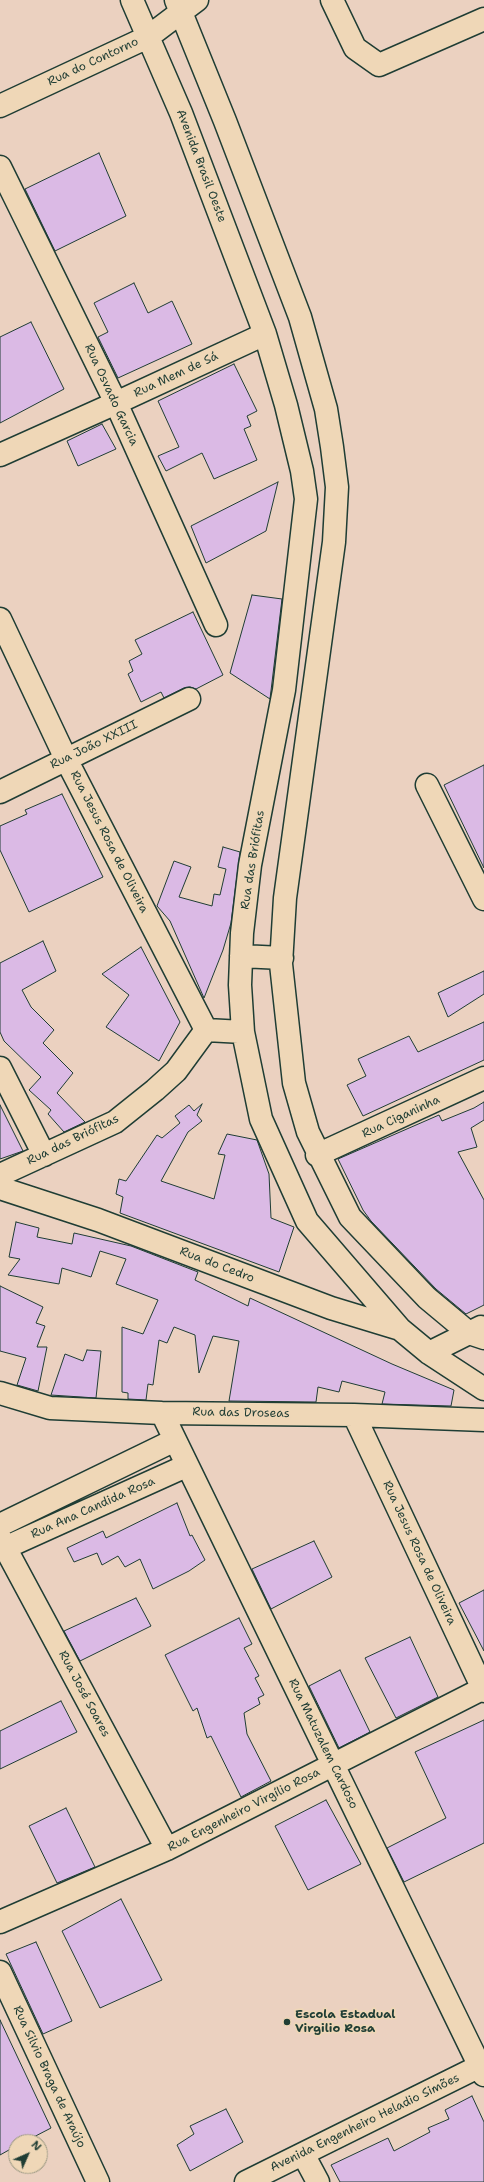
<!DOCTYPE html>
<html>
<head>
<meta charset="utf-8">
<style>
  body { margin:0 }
  #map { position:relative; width:484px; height:2182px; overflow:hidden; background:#ebd1c0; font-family:"Shantell Sans",sans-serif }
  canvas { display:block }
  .north { position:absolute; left:8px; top:2134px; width:40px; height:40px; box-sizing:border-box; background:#efd7b7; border:1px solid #9c9983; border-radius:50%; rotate:45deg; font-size:11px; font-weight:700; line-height:16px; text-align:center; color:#1f3d34 }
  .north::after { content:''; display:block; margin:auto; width:14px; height:18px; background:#1f3d34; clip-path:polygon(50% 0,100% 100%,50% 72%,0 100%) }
</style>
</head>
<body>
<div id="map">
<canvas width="484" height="2182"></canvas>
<div class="north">N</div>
</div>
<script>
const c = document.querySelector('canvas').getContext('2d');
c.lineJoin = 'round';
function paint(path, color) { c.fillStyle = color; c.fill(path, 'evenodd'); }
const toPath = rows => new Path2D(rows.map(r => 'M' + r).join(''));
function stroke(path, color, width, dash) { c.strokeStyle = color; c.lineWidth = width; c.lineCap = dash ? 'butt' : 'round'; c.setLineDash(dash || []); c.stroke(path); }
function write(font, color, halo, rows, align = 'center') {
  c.font = font + ' "Shantell Sans",sans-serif'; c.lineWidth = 3.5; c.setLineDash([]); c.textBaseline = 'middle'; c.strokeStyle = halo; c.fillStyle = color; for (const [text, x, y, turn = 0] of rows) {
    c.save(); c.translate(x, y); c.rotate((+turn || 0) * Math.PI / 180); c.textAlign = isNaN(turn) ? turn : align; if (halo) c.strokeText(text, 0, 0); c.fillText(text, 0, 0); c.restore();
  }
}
const building = toPath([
  [99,153,126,216,55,251,25,189,99,153],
  [134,283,148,313,172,301,192,344,118,378,98,337,108,332,94,303,134,283],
  [31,322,64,389,0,423,0,337,31,322],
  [234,364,257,411,247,416,251,426,244,429,257,460,214,479,202,453,166,471,158,456,179,447,158,401,234,364],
  [102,424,116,449,78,466,67,441,102,424],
  [278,482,266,531,206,563,191,526,278,482],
  [252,595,282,599,270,699,230,673,252,595],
  [193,612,223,675,196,689,190,687,184,688,164,698,161,692,141,702,128,674,133,671,129,661,142,654,135,640,193,612],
  [484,765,484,868,444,785,484,765],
  [62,794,103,877,29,912,0,850,0,826,27,814,25,810,62,794],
  [223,847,240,852,231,923,223,950,204,998,170,921,157,906,174,861,191,867,179,897,212,906,214,894,220,895,226,869,218,867,223,847],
  [43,941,56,971,22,990,31,1007,54,1030,43,1043,73,1073,57,1093,85,1122,64,1132,48,1114,51,1110,29,1090,41,1077,4,1041,0,1032,0,963,43,941],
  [141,947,180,1022,159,1061,106,1027,129,995,102,974,141,947],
  [484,971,484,994,448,1017,438,993,484,971],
  [484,1022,484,1060,363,1116,347,1085,366,1076,358,1059,409,1036,418,1052,484,1022],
  [484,1102,484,1120,471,1128,477,1147,458,1152,484,1200,484,1305,466,1314,436,1289,371,1221,363,1210,338,1159,439,1115,442,1121,474,1108,484,1102],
  [202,1104,197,1115,202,1121,188,1132,161,1181,214,1199,225,1155,218,1154,227,1134,257,1140,269,1174,271,1218,294,1227,279,1272,120,1213,123,1197,116,1194,119,1179,126,1181,157,1135,162,1138,180,1123,175,1116,189,1105,194,1111,202,1104],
  [0,1105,23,1151,0,1159,0,1105],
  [16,1222,39,1228,37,1237,72,1244,74,1233,131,1246,198,1272,195,1280,248,1306,250,1298,392,1364,454,1390,451,1406,382,1404,385,1392,342,1381,339,1392,318,1387,316,1402,229,1401,239,1341,213,1336,199,1373,195,1335,174,1327,167,1343,159,1340,153,1385,148,1384,146,1400,128,1399,128,1393,122,1392,122,1327,143,1334,158,1300,116,1284,126,1259,100,1251,91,1277,62,1268,59,1284,8,1275,20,1259,9,1257,16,1222],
  [0,1286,43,1307,36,1323,45,1326,37,1347,47,1347,38,1391,17,1385,26,1358,0,1351,0,1286],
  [87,1350,101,1351,96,1398,51,1395,65,1354,83,1361,87,1350],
  [177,1503,190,1536,192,1535,205,1560,189,1571,153,1589,140,1559,125,1567,118,1556,102,1565,97,1553,74,1562,67,1548,103,1531,106,1538,177,1503],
  [314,1541,332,1577,271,1609,252,1569,314,1541],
  [484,1590,484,1651,459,1603,484,1590],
  [136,1598,151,1626,80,1661,64,1631,136,1598],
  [239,1618,252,1644,244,1648,259,1676,255,1678,264,1695,258,1698,260,1704,244,1713,247,1734,271,1781,241,1797,211,1736,207,1738,197,1708,193,1711,165,1655,239,1618],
  [410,1637,438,1697,396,1718,365,1658,410,1637],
  [340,1670,370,1732,339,1748,309,1686,340,1670],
  [61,1701,77,1732,0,1769,0,1731,61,1701],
  [484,1720,484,1843,404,1882,387,1848,446,1818,415,1752,484,1720],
  [326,1800,361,1864,308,1890,275,1826,326,1800],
  [66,1808,95,1867,57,1883,29,1826,66,1808],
  [121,1899,162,1980,100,2008,62,1931,121,1899],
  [36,1942,72,2021,43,2034,6,1954,36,1942],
  [0,2020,51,2128,24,2142,16,2142,16,2146,0,2155,0,2020],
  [472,2096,484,2122,484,2182,340,2182,331,2165,388,2138,394,2151,430,2132,428,2128,449,2119,445,2110,472,2096],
  [226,2109,243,2142,190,2171,177,2145,194,2134,190,2126,226,2109]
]);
const minor = toPath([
  [132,0,181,113,265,334,286,405,302,471,306,499,284,690,250,865,242,933,240,985,243,1032,261,1119,307,1221,400,1329],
  [176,0,225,121,300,317,326,409,332,447,337,487,334,542,285,898,281,964,294,1083,308,1132,350,1217,427,1298,469,1333,484,1338],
  [332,0,355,48,379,65,484,19],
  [0,106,148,37,197,0],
  [0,167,116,403,216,625],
  [0,455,116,403,265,334],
  [0,619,66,759,206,1030,243,1032],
  [427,785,484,899],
  [0,792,189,699],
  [241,956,282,958],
  [0,1068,44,1155],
  [317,1155,484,1078],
  [0,1175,115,1122,155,1090,176,1071,206,1030],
  [0,1188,98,1220,331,1308,400,1329,429,1353,484,1389],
  [429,1353,481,1327],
  [0,1393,50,1408,162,1413,354,1415,484,1420],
  [162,1413,484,2075],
  [354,1415,484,1691],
  [0,1525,175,1440],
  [0,1538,167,1849],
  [0,1550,186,1466],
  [0,1922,167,1849,484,1688],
  [0,1972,98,2182],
  [303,2154,318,2182],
  [246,2182,484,2064]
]);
const markers = [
  [287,2022,4,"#1f3d34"]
];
const streetNames = [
  ["Rua do Contorno",93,62,-25],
  ["Avenida Brasil Oeste",201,166,69],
  ["Rua Mem de Sá",176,375,-25],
  ["Rua Osvado Garcia",111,395,65],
  ["Rua João XXIII",94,745,-26],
  ["Rua Jesus Rosa de Oliveira",109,842,63],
  ["Rua das Briófitas",253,860,-81],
  ["Rua Ciganinha",401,1117,-25],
  ["Rua das Briófitas",73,1140,-26],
  ["Rua do Cedro",217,1265,21],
  ["Rua das Droseas",241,1413,1],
  ["Rua Ana Candida Rosa",93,1508,-24],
  ["Rua Jesus Rosa de Oliveira",419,1553,65],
  ["Rua José Soares",84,1694,62],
  ["Rua Matuzalem Cardoso",323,1744,64],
  ["Rua Engenheiro Virgílio Rosa",244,1810,-27],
  ["Rua Silvio Braga de Araújo",49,2077,65],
  ["Avenida Engenheiro Heladio Simões",365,2123,-26]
];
const poiNames = [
  ["Escola Estadual",295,2015],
  ["Virgilio Rosa",295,2029]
];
paint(building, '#dbbae5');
stroke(building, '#1f3d34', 1);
stroke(minor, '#1f3d34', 25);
stroke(minor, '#efd7b7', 22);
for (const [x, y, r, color] of markers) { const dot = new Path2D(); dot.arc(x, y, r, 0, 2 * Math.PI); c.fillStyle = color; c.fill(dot); stroke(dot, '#efd7b7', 1.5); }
write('12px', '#1f3d34', '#efd7b7', streetNames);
write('bold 12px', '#1f3d34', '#efd7b7', poiNames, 'left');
</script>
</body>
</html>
